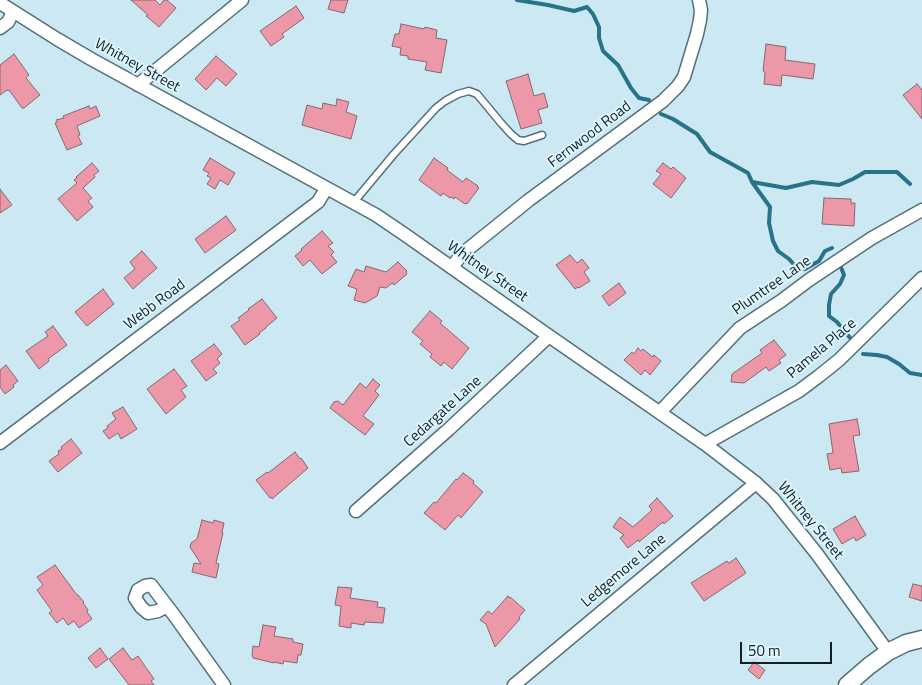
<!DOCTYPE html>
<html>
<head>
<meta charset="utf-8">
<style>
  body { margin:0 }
  #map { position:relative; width:922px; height:685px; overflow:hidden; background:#cbe8f3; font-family:"Titillium Web",sans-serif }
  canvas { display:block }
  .scale { position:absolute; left:740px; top:642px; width:92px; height:22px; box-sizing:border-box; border:2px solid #131e22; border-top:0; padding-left:6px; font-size:15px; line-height:18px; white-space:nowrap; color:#131e22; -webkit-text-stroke:4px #ddf5fd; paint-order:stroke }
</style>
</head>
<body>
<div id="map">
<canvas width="922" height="685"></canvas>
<div class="scale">50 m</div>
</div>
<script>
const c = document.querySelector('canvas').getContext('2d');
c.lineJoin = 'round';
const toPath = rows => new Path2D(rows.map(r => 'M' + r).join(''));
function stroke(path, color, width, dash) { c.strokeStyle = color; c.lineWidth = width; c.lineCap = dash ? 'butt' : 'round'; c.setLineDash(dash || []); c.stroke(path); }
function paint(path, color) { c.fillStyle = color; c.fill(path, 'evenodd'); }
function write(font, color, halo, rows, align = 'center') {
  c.font = font + ' "Titillium Web",sans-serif'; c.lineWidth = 4; c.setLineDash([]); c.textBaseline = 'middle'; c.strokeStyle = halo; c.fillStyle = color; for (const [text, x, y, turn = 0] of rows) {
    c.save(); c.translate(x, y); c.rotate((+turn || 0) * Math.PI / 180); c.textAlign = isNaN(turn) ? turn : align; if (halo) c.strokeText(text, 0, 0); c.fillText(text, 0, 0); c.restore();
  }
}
const stream = toPath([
  [517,0,548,5,574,11,587,7,593,14,599,27,599,38,603,51,618,65,631,88,639,98,649,100],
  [661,114,673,119,697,134,710,152,748,173,752,182,770,207,769,223,773,241,778,251,789,259,797,268,805,269,819,261,825,251,832,248],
  [752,182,786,188,812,182,839,185,853,179,865,172,897,172,910,184],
  [840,265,844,275,840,284,831,294,829,305,829,316,837,322,851,339],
  [863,354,877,355,887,357,899,364,910,373,922,375]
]);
const building = toPath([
  [131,0,155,0,160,5,164,0,167,0,176,8,159,27,146,16,148,15,131,0],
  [331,0,348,0,344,13,328,9,331,0],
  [296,6,304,18,282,34,284,37,271,46,260,31,296,6],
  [401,24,424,29,425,27,437,30,436,38,447,40,441,73,425,70,427,62,408,59,408,56,400,55,401,48,392,46,395,34,399,34,401,24],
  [766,44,786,47,785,60,815,64,813,79,782,75,781,86,764,84,765,72,763,71,766,44],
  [14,54,29,75,26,78,40,95,24,108,22,108,9,90,8,91,7,90,0,95,0,65,14,54],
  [216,56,237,74,226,86,217,78,206,90,195,79,216,56],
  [528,74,534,96,544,93,548,107,538,110,542,123,521,129,506,81,528,74],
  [917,84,922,90,922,119,903,95,917,84],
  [337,99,349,102,346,112,357,116,351,139,302,125,307,105,322,109,323,103,336,106,337,99],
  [89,106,90,109,96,106,100,116,77,126,80,135,78,136,82,144,67,150,55,123,57,122,56,120,64,118,63,116,89,106],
  [210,158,235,173,228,185,220,180,215,189,207,184,211,178,207,176,209,173,203,170,210,158],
  [434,158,448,168,447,170,463,182,466,178,478,186,477,187,479,188,467,204,466,203,465,204,455,197,454,199,451,197,450,198,443,193,441,196,419,180,434,158],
  [92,163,99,171,94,175,95,177,83,188,92,198,88,201,93,207,77,221,58,199,77,183,74,180,77,178,76,177,92,163],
  [663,163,671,169,673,167,686,178,671,198,653,184,661,174,656,171,663,163],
  [0,189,12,205,0,213,0,189],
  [824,198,851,199,851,203,855,203,854,226,822,224,824,198],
  [226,216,236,230,205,253,195,239,226,216],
  [322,231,333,243,328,246,334,252,331,255,337,262,322,274,310,260,303,266,295,256,302,250,301,249,322,231],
  [142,251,157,268,133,289,124,278,135,269,130,262,142,251],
  [570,255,577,263,582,259,589,268,584,272,590,281,579,288,578,287,575,289,556,265,570,255],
  [398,262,407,271,406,272,407,274,394,285,393,283,391,284,386,288,380,287,377,296,365,303,354,300,357,289,348,286,356,269,364,272,366,266,386,272,398,262],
  [619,283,626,293,609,306,602,296,619,283],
  [103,289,114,304,87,326,75,312,103,289],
  [262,299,277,318,266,327,266,328,259,333,260,334,245,345,231,326,240,320,238,318,249,310,248,309,262,299],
  [430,311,442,321,440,323,469,348,452,369,444,362,441,366,430,357,432,354,420,344,423,341,412,332,430,311],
  [53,326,67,345,48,359,49,361,39,369,26,351,48,336,45,332,53,326],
  [774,340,786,355,779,360,781,363,769,371,766,367,744,383,731,382,732,374,762,353,760,350,774,340],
  [214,344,222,354,217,359,220,363,213,369,217,373,206,381,191,361,214,344],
  [638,348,641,351,643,349,653,357,654,355,661,361,650,375,645,370,641,375,624,360,632,352,634,354,638,348],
  [6,365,18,381,13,385,14,387,5,394,0,387,0,370,6,365],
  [174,369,187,386,181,390,186,397,166,414,147,389,174,369],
  [373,379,380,385,375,391,379,395,363,416,374,424,365,435,330,408,334,402,338,401,343,405,360,383,366,388,373,379],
  [123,407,137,429,121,439,118,433,109,439,103,431,108,428,107,426,116,419,112,413,123,407],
  [857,419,860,435,853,436,859,471,842,473,841,468,830,470,827,454,833,453,829,424,857,419],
  [71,439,82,453,58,472,49,461,59,454,58,451,62,449,61,447,71,439],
  [295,452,300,459,301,458,308,468,272,499,271,497,270,498,256,480,267,472,268,473,295,452],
  [463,473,474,481,473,483,483,492,461,518,458,515,445,530,424,513,434,502,436,503,456,479,457,480,463,473],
  [657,498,673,516,664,524,663,522,639,542,638,540,628,548,620,538,624,535,613,527,620,517,633,527,652,510,649,506,657,498],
  [855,516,866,535,856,541,854,537,842,544,833,529,855,516],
  [202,520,213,523,214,520,224,523,222,533,223,533,216,563,219,564,216,578,192,572,194,563,201,564,190,547,191,543,197,539,202,520],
  [736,558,746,573,704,601,691,583,727,561,729,563,736,558],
  [55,565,77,595,78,595,84,602,83,603,88,610,87,612,92,619,79,628,74,621,68,625,63,618,57,623,49,613,52,611,37,590,43,585,37,577,55,565],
  [913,584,922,586,922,601,909,597,913,584],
  [338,587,352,588,350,598,378,602,377,607,385,608,383,623,365,622,364,625,351,623,351,628,339,626,341,606,335,605,338,587],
  [508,596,509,598,510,597,525,610,519,617,520,619,495,647,486,624,480,620,488,611,492,614,508,596],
  [263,625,276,627,274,636,293,639,293,642,303,644,301,655,298,655,297,663,284,661,283,664,274,662,274,663,253,658,252,654,253,646,259,647,263,625],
  [100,648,108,659,96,668,88,658,100,648],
  [123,648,132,660,138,656,154,679,151,681,154,685,129,685,109,659,123,648],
  [754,662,765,670,759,679,748,670,754,662]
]);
const service = toPath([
  [353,203,394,154,436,108,445,101,458,94,469,91,477,94,501,123,511,134,518,140,524,141,542,135]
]);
const minor = toPath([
  [0,3,57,39,91,59,376,215,404,234,549,336,705,444,756,483,773,499,817,554,888,652],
  [0,28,8,22,13,12],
  [138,85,242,0],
  [452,267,462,254,529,200,663,101,678,86,684,77,697,34,700,20,701,10,699,0],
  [660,412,740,328,781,301,809,280,872,238,922,210],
  [0,443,318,202,326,189],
  [705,444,799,391,819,376,839,360,922,278],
  [356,511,449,429,549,336],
  [167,606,158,611,148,613,141,607,135,598,138,590,145,586,151,585,167,606,174,615,224,685],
  [514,685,756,483]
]);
const tertiary = toPath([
  [847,685,869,666,888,652,906,643,922,639]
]);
const streetNames = [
  ["Whitney Street",137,66,29],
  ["Fernwood Road",590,135,-37],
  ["Whitney Street",487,272,35],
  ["Plumtree Lane",772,286,-35],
  ["Webb Road",155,305,-37],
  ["Pamela Place",822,349,-40],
  ["Cedargate Lane",443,412,-42],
  ["Whitney Street",810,521,51],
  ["Ledgemore Lane",624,571,-40]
];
stroke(stream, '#277389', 4);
paint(building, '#ec98a8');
stroke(building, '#84696d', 1);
stroke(service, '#546f78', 9);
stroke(minor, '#546f78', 15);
stroke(tertiary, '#546f78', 19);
stroke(service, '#fff', 6);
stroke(minor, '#fff', 12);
stroke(tertiary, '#fff', 16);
write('15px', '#131e22', '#ddf5fd', streetNames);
</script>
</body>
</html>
